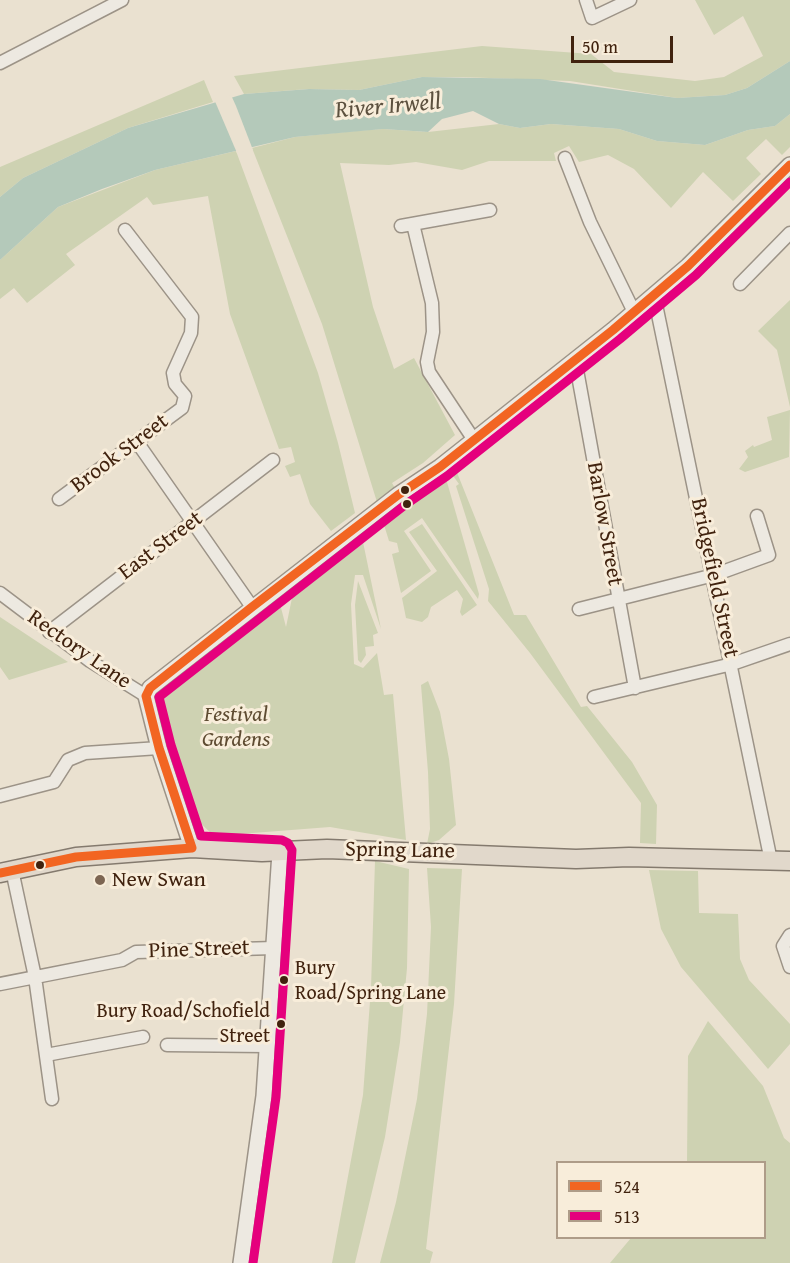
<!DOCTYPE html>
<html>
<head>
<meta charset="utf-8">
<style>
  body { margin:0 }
  #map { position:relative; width:790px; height:1263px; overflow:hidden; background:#eae1d0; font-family:"Gentium Book Plus",serif }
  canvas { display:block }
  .legend { position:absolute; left:556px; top:1161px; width:210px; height:78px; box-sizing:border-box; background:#f8edda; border:2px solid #ae9c88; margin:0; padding:8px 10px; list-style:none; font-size:18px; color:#40220e }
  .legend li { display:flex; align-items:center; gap:12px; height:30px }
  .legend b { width:30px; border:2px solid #ae9c88 }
  .scale { position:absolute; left:571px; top:36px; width:102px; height:27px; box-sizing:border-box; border:3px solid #40220e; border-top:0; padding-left:8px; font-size:18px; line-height:21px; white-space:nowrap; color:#40220e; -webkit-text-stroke:4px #f8edda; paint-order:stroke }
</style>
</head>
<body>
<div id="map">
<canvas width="790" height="1263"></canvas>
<ul class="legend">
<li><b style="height:8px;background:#f26522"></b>524</li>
<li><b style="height:8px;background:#e5007d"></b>513</li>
</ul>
<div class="scale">50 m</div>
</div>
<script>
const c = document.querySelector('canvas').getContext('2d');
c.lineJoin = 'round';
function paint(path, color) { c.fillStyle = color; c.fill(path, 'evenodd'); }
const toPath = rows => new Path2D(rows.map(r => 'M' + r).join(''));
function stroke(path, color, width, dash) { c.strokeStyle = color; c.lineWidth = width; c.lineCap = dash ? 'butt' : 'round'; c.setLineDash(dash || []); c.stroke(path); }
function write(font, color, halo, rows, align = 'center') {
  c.font = font + ' "Gentium Book Plus",serif'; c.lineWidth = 6; c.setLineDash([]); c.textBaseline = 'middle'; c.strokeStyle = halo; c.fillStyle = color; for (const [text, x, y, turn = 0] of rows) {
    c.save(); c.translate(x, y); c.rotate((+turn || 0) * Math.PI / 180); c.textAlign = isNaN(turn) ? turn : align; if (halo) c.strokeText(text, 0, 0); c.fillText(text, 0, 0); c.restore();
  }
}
const green = toPath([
  [695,0,790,0,790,61,747,88,725,95,677,98,570,81,462,77,422,77,359,90,308,89,244,94,234,76,482,46,591,54,614,72,695,81,724,77,763,56,743,16,714,35],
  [204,80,213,102,128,128,23,178,0,197,0,167],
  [790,114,790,147,782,155,766,139,746,158,761,174,733,201,703,172,671,208,634,169,608,155,579,162,569,146,554,153,556,161,489,161,462,170,416,162,389,165,340,163,373,307,394,369,414,358,455,435,423,463,392,483,406,507,441,481,447,482,479,594,478,599,422,518,404,531,431,571,401,593,392,554,399,552,397,543,389,541,322,324,252,148,295,137,355,131,383,129,428,132,499,124,520,128,551,124,619,129,657,141,705,145,748,130,775,126],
  [236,151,318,373,338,443,355,513,331,531,310,504,300,474,290,477,285,466,295,462,291,447,279,449,230,314,208,196,153,205,147,197,66,254,75,265,27,303,14,288,0,299,0,260,58,207,155,170],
  [790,300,790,407,777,350,758,331],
  [790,410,789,457,745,472,739,469,748,457,745,451,753,445,754,447,772,440,767,417],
  [456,470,514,615,526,615,581,707,587,706,632,762,657,805,656,844,640,843,641,803,530,653,488,601,489,589,456,486,459,484,451,473],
  [422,524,477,605,462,616,460,612,463,599,457,590,431,607,428,617,422,622,406,618,402,598,437,571,409,532],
  [363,542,381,629,363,575,355,575,351,604,354,664,363,668,377,653,384,695,393,694,406,840,330,827,214,836,189,812,155,703,280,604,286,627,292,598,298,586,337,556],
  [358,581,378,633,373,635,374,646,365,647,366,655,361,663,358,660,355,605],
  [0,617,68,662,9,680,0,667],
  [428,681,440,712,449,759,456,825,439,840,427,844,430,829,428,772,421,685],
  [375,861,409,869,407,968,400,1042,385,1137,355,1263,332,1263,363,1095,371,988],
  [427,868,462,869,454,1004,426,1249,433,1252,430,1263,380,1263,396,1202,417,1099,427,1014,431,927],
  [649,870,698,871,699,913,738,914,740,959,749,980,790,1024,790,1044,768,1069,681,967,661,929],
  [708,1021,763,1086,784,1138,790,1143,790,1263,610,1263,631,1238,764,1238,764,1162,687,1162,688,1056]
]);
const water = toPath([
  [790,61,790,114,775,126,748,130,705,145,657,141,619,129,551,124,520,128,499,124,473,111,442,119,428,132,383,129,295,137,155,170,102,189,58,207,0,260,0,197,23,178,128,128,244,94,309,89,359,90,422,77,540,79,677,98,725,95,747,88]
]);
const pier = toPath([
  [231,95,236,106,253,150,237,153,214,99]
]);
const minor = toPath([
  [586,0,592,18,630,0],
  [0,63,122,0],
  [565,158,590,222,634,312],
  [413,224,432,303,433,332,427,362,429,372,474,440],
  [401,226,490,210],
  [740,284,790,233],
  [654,295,771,861],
  [575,359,635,688],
  [137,442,252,607],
  [59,499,182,408,185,396,175,384,173,373,191,333,192,317,125,230],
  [0,593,90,661,146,696],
  [579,609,714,575,769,555,757,516],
  [49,632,273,460],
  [594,697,732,664,790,644],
  [0,796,54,782,68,760,85,753,159,748],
  [12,870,35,977,52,1099],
  [790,935,783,946,790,967],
  [0,984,122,960,136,952,274,948],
  [167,1045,267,1046],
  [46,1055,143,1037]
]);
const tertiary = toPath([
  [192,848,159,748,146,696,150,688,398,495,440,467,613,330,688,266,790,165],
  [241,1263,264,1096,280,852]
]);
const primary = toPath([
  [0,873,76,857,192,848,262,852,327,849,576,859,629,857,790,861]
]);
const bus1 = toPath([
  [146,696,150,688,252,607,398,495,440,467,613,330,688,266,790,165],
  [146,696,159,748,192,848],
  [0,873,76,857,192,848]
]);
const bus2 = toPath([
  [253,1263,276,1097,292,850,288,843,282,840,201,836,171,745,159,697,405,505,447,476,620,339,696,275,790,182]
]);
const markers = [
  [405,490,5,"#40220e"],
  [407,504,5,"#40220e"],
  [40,865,5,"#40220e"],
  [100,880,6,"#7c6552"],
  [284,980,5,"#40220e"],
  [281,1024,5,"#40220e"]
];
const busNames = [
  ["Bury",295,969],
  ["Road/Spring Lane",295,994],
  ["Bury Road/Schofield",270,1012,"right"],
  ["Street",270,1037,"right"]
];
const streetNames = [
  ["Brook Street",120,454,-37],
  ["Barlow Street",604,524,80],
  ["East Street",161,546,-37],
  ["Bridgefield Street",714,578,78],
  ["Rectory Lane",79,650,35],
  ["Spring Lane",400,851,1],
  ["Pine Street",199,950,-2]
];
const parkNames = [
  ["Festival",236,715],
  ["Gardens",236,740]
];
const poiNames = [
  ["New Swan",112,880]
];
const waterNames = [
  ["River Irwell",388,107,-5]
];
paint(green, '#ced2b2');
paint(water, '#b4c9ba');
paint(pier, '#eae1d0');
stroke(minor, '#9c9387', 15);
stroke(tertiary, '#9c9387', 18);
stroke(primary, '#847a6e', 21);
stroke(minor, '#ede9e1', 12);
stroke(tertiary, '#ede9e1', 15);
stroke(primary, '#e1d8cb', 18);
stroke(bus1, '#f26522', 9);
stroke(bus2, '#e5007d', 9);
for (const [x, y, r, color] of markers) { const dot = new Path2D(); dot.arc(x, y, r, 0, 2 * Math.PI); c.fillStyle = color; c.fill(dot); stroke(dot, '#f8edda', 2); }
write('20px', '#40220e', '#f8edda', busNames, 'left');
write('22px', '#40220e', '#f8edda', streetNames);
write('italic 22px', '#5e4b31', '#f8edda', parkNames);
write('22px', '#40220e', '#f8edda', poiNames, 'left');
write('italic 24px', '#5c513f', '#f8edda', waterNames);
</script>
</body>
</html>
